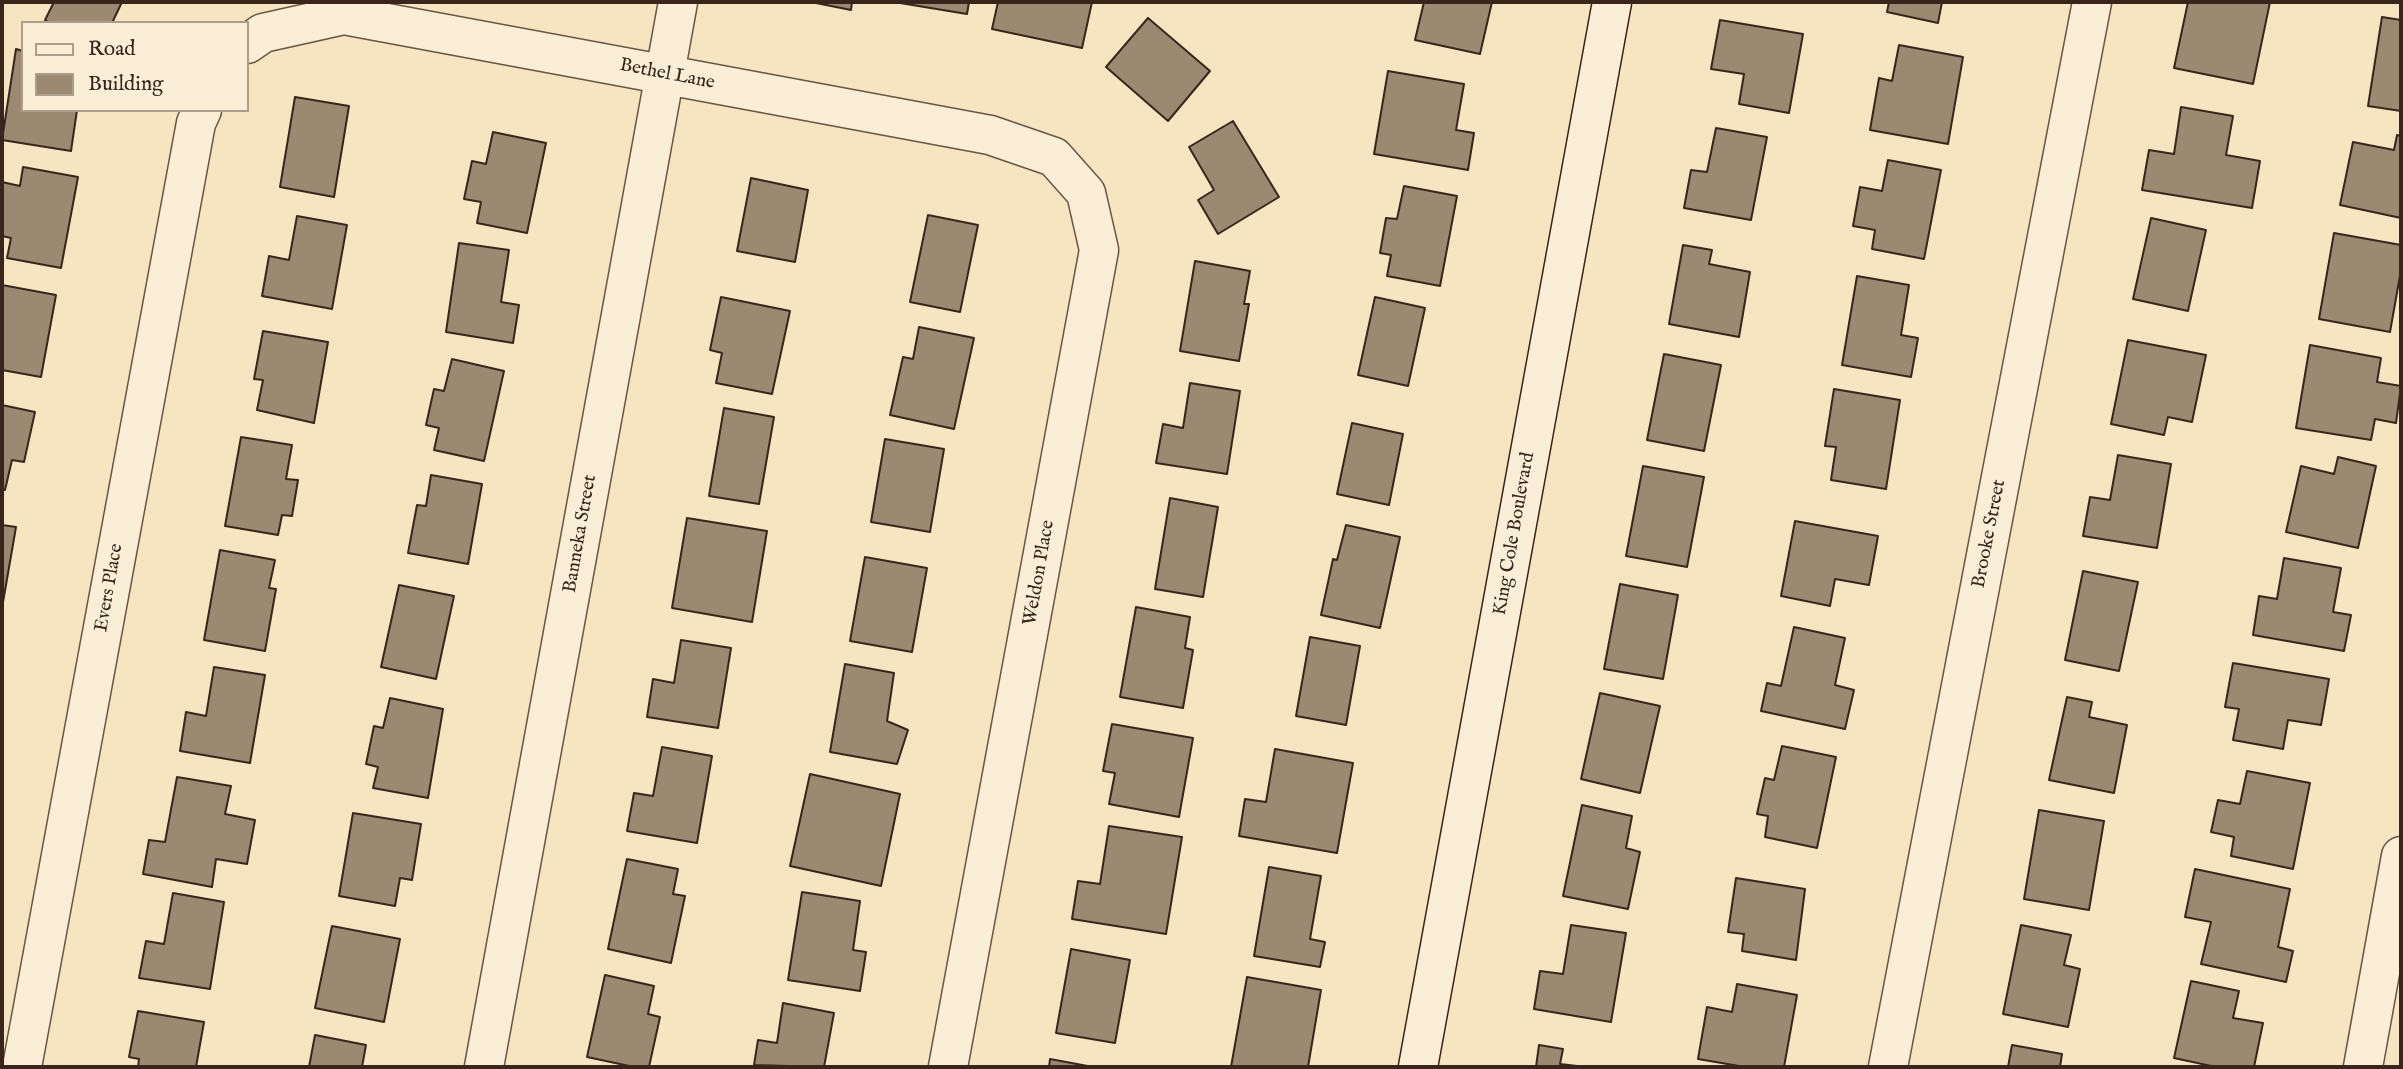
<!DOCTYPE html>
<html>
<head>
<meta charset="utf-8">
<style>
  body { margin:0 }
  #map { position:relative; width:2403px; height:1069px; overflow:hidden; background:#f7e5c1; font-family:"IM FELL English",serif }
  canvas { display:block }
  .frame { position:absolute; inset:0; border:4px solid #39251c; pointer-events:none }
  .legend { position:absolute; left:21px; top:21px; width:228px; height:91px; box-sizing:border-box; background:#faeed7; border:2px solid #ad9e8c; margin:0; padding:9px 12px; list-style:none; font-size:21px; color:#39251c }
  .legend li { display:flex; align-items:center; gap:14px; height:35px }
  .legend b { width:35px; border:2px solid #ad9e8c }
</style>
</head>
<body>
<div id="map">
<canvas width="2403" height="1069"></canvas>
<div class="frame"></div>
<ul class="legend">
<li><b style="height:9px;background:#faeed7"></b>Road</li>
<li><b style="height:19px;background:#9c8972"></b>Building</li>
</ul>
</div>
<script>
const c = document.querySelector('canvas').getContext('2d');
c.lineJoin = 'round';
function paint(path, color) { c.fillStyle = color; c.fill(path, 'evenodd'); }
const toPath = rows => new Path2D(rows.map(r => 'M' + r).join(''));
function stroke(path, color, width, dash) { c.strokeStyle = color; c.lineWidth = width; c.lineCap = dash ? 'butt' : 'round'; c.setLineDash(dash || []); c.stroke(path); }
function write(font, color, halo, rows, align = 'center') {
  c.font = font + ' "IM FELL English",serif'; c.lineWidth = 5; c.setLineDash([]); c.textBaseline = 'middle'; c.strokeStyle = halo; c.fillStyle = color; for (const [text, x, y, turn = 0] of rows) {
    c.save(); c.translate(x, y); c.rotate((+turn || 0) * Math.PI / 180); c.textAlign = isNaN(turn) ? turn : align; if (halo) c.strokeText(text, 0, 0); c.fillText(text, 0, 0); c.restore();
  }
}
const building = toPath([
  [54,2,122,2,112,23,50,23,45,20,54,2],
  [811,2,852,2,851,10,811,2],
  [894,2,969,2,967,14,894,2],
  [998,2,1092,2,1082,48,992,29,998,2],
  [1424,2,1492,2,1480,54,1415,40,1424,2],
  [1889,2,1942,2,1938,23,1887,12,1889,2],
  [2188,2,2270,2,2253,84,2174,68,2188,2],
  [2382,17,2401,20,2401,111,2368,106,2382,17],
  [1148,18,1210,71,1168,121,1106,67,1148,18],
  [1720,20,1803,34,1789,113,1739,104,1744,74,1711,69,1720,20],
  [1899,45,1963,57,1948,144,1870,130,1879,78,1892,81,1899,45],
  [16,49,23,51,23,110,77,110,71,151,2,140,16,49],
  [1388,71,1464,84,1456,130,1474,133,1468,170,1374,154,1388,71],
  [295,97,349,106,334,197,280,187,295,97],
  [2181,107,2233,116,2226,155,2260,161,2252,208,2142,190,2149,150,2174,154,2181,107],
  [1233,121,1279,197,1218,234,1198,200,1214,190,1189,147,1233,121],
  [1716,128,1767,137,1751,220,1684,208,1691,170,1707,172,1716,128],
  [493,132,546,143,527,233,477,223,481,202,464,199,472,161,486,164,493,132],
  [2397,135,2401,136,2401,218,2340,205,2353,142,2394,150,2397,135],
  [1888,160,1941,170,1924,259,1872,249,1875,230,1853,226,1860,187,1882,191,1888,160],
  [23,167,78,177,61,268,7,258,11,238,2,236,2,182,20,186,23,167],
  [751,178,808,190,795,262,737,251,751,178],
  [1404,186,1457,196,1440,286,1387,276,1391,255,1380,253,1386,218,1397,219,1404,186],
  [928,215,978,225,960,312,910,302,928,215],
  [297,216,347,225,332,309,262,296,269,256,289,260,297,216],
  [2151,218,2206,230,2188,311,2133,299,2151,218],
  [2334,233,2401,245,2401,270,2390,332,2319,319,2334,233],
  [459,243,509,250,501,302,519,305,513,343,446,332,459,243],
  [1683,245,1712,250,1709,264,1750,272,1739,337,1669,324,1683,245],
  [1195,261,1250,271,1244,304,1249,304,1239,361,1180,351,1195,261],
  [1857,276,1909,285,1901,335,1918,338,1911,377,1842,365,1857,276],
  [2,285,56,295,41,377,2,370,2,285],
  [721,297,790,311,772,394,716,383,722,353,710,350,721,297],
  [1375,297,1425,308,1408,386,1358,375,1375,297],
  [919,327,974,338,954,429,890,415,903,357,913,359,919,327],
  [263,331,328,342,314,423,257,410,263,380,254,379,263,331],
  [2128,340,2206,355,2192,422,2168,417,2164,435,2111,424,2128,340],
  [2310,345,2381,358,2377,382,2401,386,2396,423,2375,419,2371,440,2296,428,2310,345],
  [1664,354,1721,365,1704,451,1647,440,1664,354],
  [452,359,504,371,484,461,434,450,439,428,426,425,434,389,444,391,452,359],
  [1190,383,1240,391,1227,474,1156,463,1163,424,1183,428,1190,383],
  [1834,389,1900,400,1886,489,1831,480,1836,447,1825,446,1834,389],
  [2,405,35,412,24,462,12,460,5,490,2,490,2,405],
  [724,408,774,417,759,504,709,496,724,408],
  [1352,423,1403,434,1389,505,1337,494,1352,423],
  [241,437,292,445,286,479,298,480,292,516,282,515,278,535,225,526,241,437],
  [885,439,944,449,930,532,871,522,885,439],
  [2118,455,2171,464,2157,548,2083,536,2090,497,2110,500,2118,455],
  [2338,457,2376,466,2358,548,2286,532,2301,466,2334,474,2338,457],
  [1643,466,1704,477,1687,567,1626,556,1643,466],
  [431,475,482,484,468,564,408,553,417,505,426,506,431,475],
  [1170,498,1218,507,1203,597,1155,589,1170,498],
  [687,518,767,531,752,622,672,608,687,518],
  [1795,521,1878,536,1869,585,1835,579,1830,606,1781,596,1795,521],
  [2,525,16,527,2,608,2,525],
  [1346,525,1400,537,1380,628,1321,615,1333,559,1337,560,1346,525],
  [220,550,275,560,269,588,276,589,265,651,204,640,220,550],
  [865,557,927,568,912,652,850,641,865,557],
  [2284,558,2341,568,2333,612,2351,615,2344,651,2253,635,2259,596,2277,599,2284,558],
  [2083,571,2138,582,2119,671,2065,660,2083,571],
  [1620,584,1678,595,1663,679,1604,669,1620,584],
  [399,585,454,596,436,679,381,667,399,585],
  [1136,607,1190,617,1185,648,1193,650,1183,708,1120,697,1136,607],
  [1794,627,1845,638,1835,685,1854,690,1845,729,1761,711,1767,683,1781,686,1794,627],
  [1310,637,1360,646,1346,725,1296,716,1310,637],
  [681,640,731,648,718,728,647,717,653,679,674,683,681,640],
  [2233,663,2329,679,2321,725,2288,720,2283,749,2233,740,2239,709,2225,707,2233,663],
  [845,664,894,673,887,721,908,730,897,764,830,752,845,664],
  [214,667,265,675,250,763,180,751,186,712,206,716,214,667],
  [1600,693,1660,706,1640,793,1581,779,1600,693],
  [2067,697,2092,702,2089,717,2127,725,2114,793,2049,780,2067,697],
  [390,698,443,709,428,798,373,788,378,767,366,764,374,726,383,728,390,698],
  [1112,724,1193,738,1179,817,1109,804,1115,773,1103,771,1112,724],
  [1782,746,1836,757,1817,848,1765,837,1768,816,1757,814,1765,778,1774,780,1782,746],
  [662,747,712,756,697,843,627,831,634,793,653,796,662,747],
  [1275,749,1353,763,1337,853,1239,836,1245,799,1266,802,1275,749],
  [2247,771,2310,783,2293,869,2231,856,2234,837,2211,832,2218,800,2240,804,2247,771],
  [810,774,900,794,881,886,790,866,810,774],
  [177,777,231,786,225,814,255,820,247,864,216,859,212,887,143,874,149,840,165,842,177,777],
  [1582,805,1632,816,1626,848,1640,852,1628,909,1563,896,1582,805],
  [2039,810,2104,821,2089,910,2024,899,2039,810],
  [353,813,421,824,412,880,400,878,395,906,339,896,353,813],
  [1109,826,1182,837,1166,934,1072,919,1078,881,1100,884,1109,826],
  [627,859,678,869,673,894,685,896,671,963,608,949,627,859],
  [1269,867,1321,876,1310,939,1325,942,1320,967,1254,956,1269,867],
  [2195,869,2290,889,2278,947,2293,951,2286,982,2201,964,2211,922,2185,917,2195,869],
  [1736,878,1805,889,1796,960,1742,951,1744,934,1728,932,1736,878],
  [802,892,860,901,853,950,866,952,860,991,788,980,802,892],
  [173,893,224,902,210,989,139,978,146,941,164,944,173,893],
  [1571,925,1626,933,1611,1022,1534,1009,1540,971,1563,974,1571,925],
  [2021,925,2071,935,2064,965,2080,969,2068,1027,2003,1014,2021,925],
  [332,926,400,939,384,1022,315,1008,332,926],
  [1071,949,1130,960,1115,1043,1056,1033,1071,949],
  [605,975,654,986,648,1014,660,1017,649,1067,634,1067,587,1057,605,975],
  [1247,977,1321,990,1308,1067,1231,1067,1247,977],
  [2191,981,2239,991,2233,1018,2263,1023,2254,1067,2216,1067,2174,1058,2191,981],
  [1737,984,1797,995,1784,1067,1745,1067,1698,1059,1707,1007,1732,1012,1737,984],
  [783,1003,834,1013,824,1067,754,1065,758,1040,777,1043,783,1003],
  [138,1011,204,1022,196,1067,138,1067,139,1059,129,1057,138,1011],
  [315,1035,366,1045,362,1067,309,1067,315,1035],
  [1539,1045,1563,1049,1560,1064,1586,1067,1536,1067,1539,1045],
  [2012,1045,2062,1054,2060,1067,2008,1067,2012,1045],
  [1050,1059,1093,1067,1049,1067,1050,1059]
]);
const street = toPath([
  [247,44,263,33,344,15,990,135,1054,157,1086,193,1099,250,948,1067],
  [22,1067,196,123,202,110],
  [484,1067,678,2],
  [1888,1067,2092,2],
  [2363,1067,2401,856]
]);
const secondary = toPath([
  [1418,1067,1612,2]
]);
const streetNames = [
  ["Bethel Lane",667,75,11],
  ["Banneka Street",581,534,-80],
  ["King Cole Boulevard",1515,534,-80],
  ["Brooke Street",1990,534,-79],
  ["Weldon Place",1040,573,-80],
  ["Evers Place",110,588,-80]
];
paint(building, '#9c8972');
stroke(building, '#39251c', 2);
stroke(street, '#685545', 41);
stroke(secondary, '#39251c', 41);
stroke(street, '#faeed7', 38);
stroke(secondary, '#faeed7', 38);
write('19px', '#39251c', '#faeed7', streetNames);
</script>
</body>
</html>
